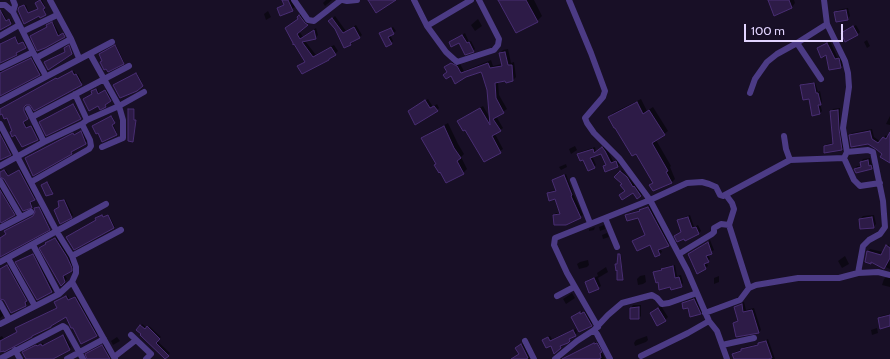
<!DOCTYPE html>
<html>
<head>
<meta charset="utf-8">
<style>
  body { margin:0 }
  #map { position:relative; width:890px; height:359px; overflow:hidden; background:#180f26; font-family:Cabin,sans-serif }
  canvas { display:block }
  .scale { position:absolute; left:744px; top:24px; width:99px; height:18px; box-sizing:border-box; border:2px solid #e2d4ff; border-top:0; padding-left:5px; font-size:12px; line-height:14px; white-space:nowrap; color:#e2d4ff; -webkit-text-stroke:3px #180f26; paint-order:stroke }
</style>
</head>
<body>
<div id="map">
<canvas width="890" height="359"></canvas>
<div class="scale">100 m</div>
</div>
<script>
const c = document.querySelector('canvas').getContext('2d');
c.lineJoin = 'round';
function paint(path, color) { c.fillStyle = color; c.fill(path, 'evenodd'); }
const toPath = rows => new Path2D(rows.map(r => 'M' + r).join(''));
function stroke(path, color, width, dash) { c.strokeStyle = color; c.lineWidth = width; c.lineCap = dash ? 'butt' : 'round'; c.setLineDash(dash || []); c.stroke(path); }
const shadow = toPath([
  [42,0,45,6,44,8,46,14,40,15,24,22,21,7,26,5,29,13,39,9,37,2],
  [284,0,292,0,295,7,281,15,278,8,285,4],
  [326,0,332,0,325,6,323,3],
  [499,0,534,0,542,16,537,21],
  [769,0,794,0,795,3,792,7],
  [848,8,850,16,847,19,835,13,838,10],
  [2,11,7,20,10,19,12,22,0,29,0,13],
  [268,11,271,17,266,20,264,14],
  [301,14,310,22,299,31,303,37,316,28,318,35,315,38,305,41,316,55,334,45,338,51,329,60,299,66,306,61,295,43,299,19,298,17],
  [335,16,346,31,356,25,362,35,351,44,345,47,332,19],
  [478,19,482,26,475,31,471,25],
  [53,22,60,35,64,33,65,35,44,47,48,25],
  [856,25,860,32,857,35,842,33],
  [393,27,396,31,390,35,393,41,391,43,381,33],
  [465,33,469,42,471,41,475,49,473,51,459,42,450,42],
  [16,37,19,44,24,41,27,46,17,51,16,54,0,62,0,43],
  [867,40,870,46,867,48,864,42],
  [830,41,837,57,841,56,843,65,840,67,827,54,818,49],
  [116,45,124,62,123,63,103,61,101,53],
  [508,49,511,63,514,62,516,77,513,80,506,82,506,80,498,82,499,95,507,109,496,116,503,128,495,134,503,149,484,161,465,128,458,121,483,106,490,118,488,89,482,70,452,75,448,72,445,67,455,60,460,64,464,71,491,60,493,66,502,64,500,53,503,50],
  [32,57,41,73,0,95,0,71,4,71],
  [74,71,76,75,78,74,82,82,81,84,25,105,25,109,28,116,23,120,28,128,33,125,39,138,38,139,11,132,12,131,7,117,0,110,1,109,58,78,58,79],
  [137,73,143,85,136,90,115,85],
  [815,82,818,92,820,91,822,102,820,104,822,111,820,113,801,86,803,84],
  [97,88,99,93,107,89,112,99,98,105,84,99,93,94,92,91],
  [428,99,433,107,437,104,439,108,437,110,409,111],
  [641,99,647,111,653,107,668,131,656,140,671,166,670,167,675,179,671,183,651,185,653,182,636,152,609,117,613,113],
  [74,104,81,118,80,118,40,122],
  [840,108,840,126,844,147,842,149,825,146,827,144,834,143,831,112,833,109],
  [130,109,135,109,135,120,136,120,133,141,129,110],
  [112,116,115,122,113,124,117,133,116,134,94,125],
  [890,116,890,125,886,124],
  [448,123,458,144,464,154,461,157,467,169,463,173,437,164,422,139,426,135],
  [872,129,874,137,881,142,886,135,888,137,890,134,890,162,876,147,850,135,852,133],
  [0,131,11,153,0,160],
  [82,131,87,142,85,143,72,151,71,153,33,175,26,158,27,157,74,133,75,134],
  [575,146,577,150,571,154,569,149],
  [604,146,607,149,613,161,618,160,620,164,618,166,605,171,604,167,607,164,602,153,592,156,596,165,594,167,578,154,580,152,595,147,596,152],
  [870,158,871,164,873,163,874,166,871,168,855,169,857,166,862,166,861,162,863,159],
  [566,164,567,167,561,170,559,167],
  [6,170,9,176,21,170,36,198,31,201,32,205,31,207,4,178,0,176,0,173],
  [622,170,641,192,642,194,641,196,634,191,626,191,623,183,616,177],
  [566,174,573,193,583,215,566,224,554,215,556,213,560,213,556,198,548,193,550,191,557,190,553,180],
  [48,182,53,192,52,193,43,184],
  [0,187,15,213,0,222],
  [65,199,73,215,71,217,55,210,60,206,59,202],
  [651,205,671,242,660,248,662,252,656,256,650,244,634,241,646,234,639,217,626,216,629,213,641,210],
  [40,206,50,228,0,256,0,239,35,215,37,212,35,208],
  [103,215,104,217,109,215,115,227,74,249,97,220,97,218],
  [690,215,694,227,698,225,701,231,698,234,675,236,682,231,678,221,680,219],
  [874,215,876,224,873,227,860,219,863,216],
  [604,225,605,229,600,231,599,227],
  [595,227,594,230,589,231,589,229],
  [607,233,609,237,603,239,602,235],
  [57,236,69,255,73,266,73,269,71,271,64,274,67,279,61,285,41,248,47,244,48,241],
  [710,240,714,250,708,254,710,259,706,262,708,266,698,272,690,254],
  [889,244,890,269,872,261,871,263,868,252,870,249,883,252],
  [34,253,53,290,52,292,16,262],
  [620,254,621,254,623,279,618,279,618,268,616,265],
  [845,256,849,264,842,268,838,261],
  [588,260,589,265,587,267,579,269,577,264,580,262],
  [9,265,27,299,26,300,27,303,26,305,11,312,4,300,0,298,0,269],
  [675,265,677,276,681,275,683,283,681,286,671,286,654,273,665,267],
  [606,267,608,272,598,278,601,286,598,288,586,283,588,280,598,276,597,273],
  [645,275,646,282,643,284,638,285,637,279,640,276],
  [719,276,719,282,714,284,714,278],
  [887,277,890,278,890,287,882,285,884,279],
  [572,293,575,298,566,304,563,299],
  [67,295,70,300,76,296,98,334,96,335,66,315,32,336,0,353,0,337,2,336,4,339,18,331,18,327,58,307,57,301],
  [697,297,703,311,700,314,683,304,685,301],
  [744,302,746,310,754,308,761,330,759,332,734,323,738,320,735,307],
  [633,305,641,305,641,316,639,318,631,308],
  [661,306,668,317,665,320,653,311],
  [0,309,4,315,0,318],
  [582,311,582,313,586,311,593,323,579,331,574,315],
  [890,314,890,325,879,318,881,316],
  [142,324,147,328,149,326,161,337,157,341,170,353,165,358,138,330],
  [877,328,878,333,872,335,871,330],
  [576,329,577,333,571,337,567,342,562,344,555,352,551,344,543,340,550,336,552,339],
  [64,334,71,347,55,357,56,359,52,353,51,354,53,359,27,359,25,351,38,344,38,345,43,343,44,345],
  [647,336,648,340,646,342,635,346,634,343,636,340],
  [117,337,120,341,113,345,111,341],
  [768,339,775,359,735,359,733,354,735,352,742,350,744,347,759,344],
  [596,342,596,343,599,342,603,350,601,351,605,359,568,359,567,357,569,355],
  [524,343,532,359,520,359,518,346],
  [104,344,112,359,89,359,88,353]
]);
const building = toPath([
  [40,0,45,8,43,9,46,15,40,18,39,16,24,24,18,10,19,7,24,5,28,13,38,9,35,3,40,0],
  [282,0,288,0,293,11,280,16,277,8,284,5,282,0],
  [368,0,396,0,376,13,368,0],
  [498,0,526,0,538,22,516,33,498,0],
  [768,0,789,0,792,8,774,16,768,0],
  [0,10,6,21,9,19,11,24,0,30,0,10],
  [846,10,848,20,836,22,834,12,846,10],
  [299,15,305,23,308,25,297,34,300,39,314,30,316,39,302,42,313,57,331,47,336,55,329,59,329,60,302,74,297,66,305,62,294,44,293,45,293,43,285,28,298,19,297,17,299,15],
  [332,18,343,33,354,27,360,38,350,43,351,45,344,48,335,29,328,21,332,18],
  [52,22,58,36,63,33,65,37,45,48,37,51,30,36,47,27,46,25,52,22],
  [853,26,858,35,845,42,841,33,853,26],
  [391,28,394,34,388,37,392,44,386,47,379,33,391,28],
  [462,35,467,43,469,42,474,52,465,55,459,43,451,47,449,42,462,35],
  [15,37,18,44,23,42,26,48,16,53,17,55,0,63,0,44,15,37],
  [827,43,835,59,839,58,841,68,829,70,826,55,821,58,817,48,827,43],
  [69,45,72,54,48,70,44,62,65,52,64,48,69,45],
  [115,45,124,64,108,72,106,69,104,70,100,62,102,61,99,54,115,45],
  [505,52,508,65,512,65,513,81,506,83,505,81,495,83,496,98,504,113,493,119,501,131,492,136,501,153,484,162,465,130,463,131,457,121,480,108,490,125,487,90,482,74,481,72,466,77,455,84,451,76,446,79,443,75,447,72,444,67,451,63,457,66,461,73,488,63,490,68,502,66,499,53,505,52],
  [31,58,40,75,0,96,0,73,31,58],
  [72,71,74,75,76,74,82,85,34,111,30,105,26,105,24,107,24,111,28,119,23,122,26,128,31,126,38,140,22,147,15,135,12,137,10,132,12,131,7,118,4,119,2,114,0,115,0,109,56,78,57,79,72,71],
  [136,73,143,86,137,91,120,98,113,85,136,73],
  [814,83,816,93,818,93,821,105,818,105,820,114,812,116,809,99,803,100,800,85,814,83],
  [96,89,98,94,105,90,111,101,105,105,106,107,100,110,98,106,89,111,83,99,92,94,91,91,96,89],
  [425,100,430,108,434,106,438,111,415,125,408,111,425,100],
  [637,102,643,114,649,110,665,135,652,143,668,171,666,172,672,183,653,191,649,185,653,183,636,154,632,156,615,128,614,128,608,117,637,102],
  [73,104,81,119,46,136,39,122,73,104],
  [128,109,134,109,134,120,136,120,133,142,128,141,128,109],
  [838,110,839,129,842,150,824,153,824,146,833,144,830,111,838,110],
  [111,116,115,123,112,125,117,135,102,142,98,133,96,134,92,126,111,116],
  [444,126,454,148,461,158,457,161,464,174,446,183,440,172,439,173,434,165,436,164,421,138,444,126],
  [81,131,86,144,71,152,72,154,33,176,25,158,73,133,74,135,81,131],
  [870,131,872,139,878,143,883,137,886,139,890,132,890,163,880,157,882,154,876,149,868,144,851,147,849,135,870,131],
  [0,134,11,155,0,160,0,134],
  [602,147,605,151,611,163,616,161,618,167,605,172,603,166,606,165,601,154,590,158,595,168,588,171,583,160,580,161,577,154,593,149,594,153,602,147],
  [868,160,869,166,871,165,872,169,856,173,854,169,861,167,860,162,868,160],
  [4,170,8,176,19,170,35,200,30,202,32,208,23,211,4,179,0,177,0,172,4,170],
  [620,171,627,177,633,187,634,186,641,196,637,199,633,193,622,200,619,195,625,191,620,185,622,184,614,177,620,171],
  [564,175,572,195,571,196,581,218,566,225,554,225,553,215,560,214,555,199,549,201,547,193,556,191,552,180,564,175],
  [47,182,53,194,46,196,41,185,47,182],
  [0,190,15,215,1,223,0,221,0,190],
  [64,200,72,218,60,224,54,210,59,207,58,201,64,200],
  [39,207,50,230,0,257,0,238,6,234,4,231,33,216,35,212,34,208,39,207],
  [648,207,669,246,658,250,660,255,655,257,650,245,637,251,632,241,645,235,638,218,627,221,625,215,640,211,639,210,648,207],
  [102,215,103,217,108,215,114,228,74,250,66,237,96,220,95,218,102,215],
  [688,217,692,228,696,227,699,234,685,241,684,239,677,242,674,236,681,232,677,220,688,217],
  [872,217,874,228,860,229,859,219,872,217],
  [55,238,67,257,72,268,72,271,63,276,65,282,61,286,39,248,46,244,45,243,55,238],
  [708,242,712,254,706,256,709,262,704,264,706,269,697,274,688,254,708,242],
  [886,245,890,248,890,258,884,269,871,262,871,264,865,262,867,251,881,255,886,245],
  [33,254,52,292,37,300,15,262,33,254],
  [618,254,620,254,623,280,617,280,617,270,616,271,615,264,617,264,618,254],
  [7,265,27,301,25,302,26,306,11,313,4,300,0,299,0,269,7,265],
  [673,266,675,278,679,277,682,287,671,290,670,287,659,290,658,282,656,283,653,272,662,270,661,269,673,266],
  [594,278,599,289,589,293,585,282,594,278],
  [66,296,68,300,75,297,97,336,81,344,73,328,71,328,66,317,51,326,51,327,32,336,32,337,4,352,4,351,0,352,0,341,17,332,15,328,57,308,54,302,66,296],
  [694,299,701,314,690,317,688,308,683,309,682,303,694,299],
  [742,304,743,312,752,310,759,333,736,337,733,323,738,321,734,307,742,304],
  [639,307,639,319,630,319,630,308,639,307],
  [658,308,666,321,657,326,650,313,658,308],
  [580,312,580,314,584,312,592,326,579,332,571,317,580,312],
  [890,315,890,326,880,329,878,318,890,315],
  [140,325,145,329,147,326,160,339,156,343,169,356,165,359,140,335,141,334,136,330,140,325],
  [573,330,576,336,569,339,570,341,568,343,560,346,561,348,554,354,551,346,546,348,542,340,548,337,550,341,573,330],
  [63,335,70,350,53,359,26,359,22,352,36,345,37,346,41,344,42,346,63,335],
  [766,341,772,358,768,359,734,359,732,354,741,351,741,349,758,345,758,343,766,341],
  [594,343,594,344,597,343,602,352,600,353,601,358,598,359,562,359,594,343],
  [521,344,528,358,526,359,511,359,519,354,515,348,521,344],
  [102,345,110,359,87,359,85,354,102,345]
]);
const minor = toPath([
  [13,0,15,5,13,12],
  [50,0,71,39,79,58],
  [294,0,308,20,314,21,341,0],
  [343,0,347,1,357,0],
  [414,0,427,26,446,52,457,62,494,50,498,45,499,39,479,0],
  [569,0,591,53,605,91,603,97,585,118,587,123,594,133,619,158,650,200,687,270,709,321,717,331,727,359],
  [824,0,827,24,845,61,848,73,849,87,843,128,847,152],
  [0,5,5,5,13,12,33,52,0,68],
  [427,26,471,0],
  [26,30,57,15],
  [0,36,19,25],
  [33,52,36,58,71,39],
  [90,54,119,106,123,120,123,138,102,147],
  [36,58,46,76],
  [821,79,797,43,827,24],
  [750,93,755,79,767,62,777,54,797,43],
  [0,101,112,42],
  [28,109,44,142],
  [32,117,129,66],
  [87,120,119,106,144,92],
  [0,124,57,232,72,256,76,267,76,273,72,282,115,359],
  [784,136,786,149,790,160],
  [844,158,854,180,860,186,880,183],
  [0,166,44,142,82,124,87,120,75,94],
  [573,180,590,223],
  [0,181,21,217],
  [31,182,89,149,91,146,90,140,82,124],
  [726,195,732,203,734,209,729,225,749,288],
  [605,218,617,247],
  [0,228,31,212],
  [33,245,59,294],
  [679,254,712,234,714,232,714,228,721,224,729,225],
  [72,256,121,230],
  [8,258,35,306],
  [0,262,106,204],
  [858,273,878,272,890,275],
  [557,296,574,287],
  [0,303,9,319],
  [0,324,59,294,72,282],
  [598,327,567,273,554,245,555,238,650,200,687,183,702,182,709,184,716,187,720,195,723,196,790,160,844,158,847,152,868,150,873,152,883,201,885,227,880,234,869,240,863,246,858,273,839,278,798,278,756,285,749,288,740,300,705,313],
  [594,330,597,334,610,359],
  [131,335,151,354,146,359],
  [525,341,534,359],
  [722,345,754,338],
  [15,350,20,359],
  [641,356,688,333,709,321],
  [114,357,136,340],
  [0,359,63,326,66,328,83,359],
  [67,359,104,339],
  [555,359,577,341,594,330,608,315,622,303,652,295,657,298,662,304,669,303,697,293]
]);
paint(shadow, '#0007');
paint(building, '#2d1b47');
stroke(building, '#492e73', 1);
stroke(minor, '#4c3b85', 6);
</script>
</body>
</html>
